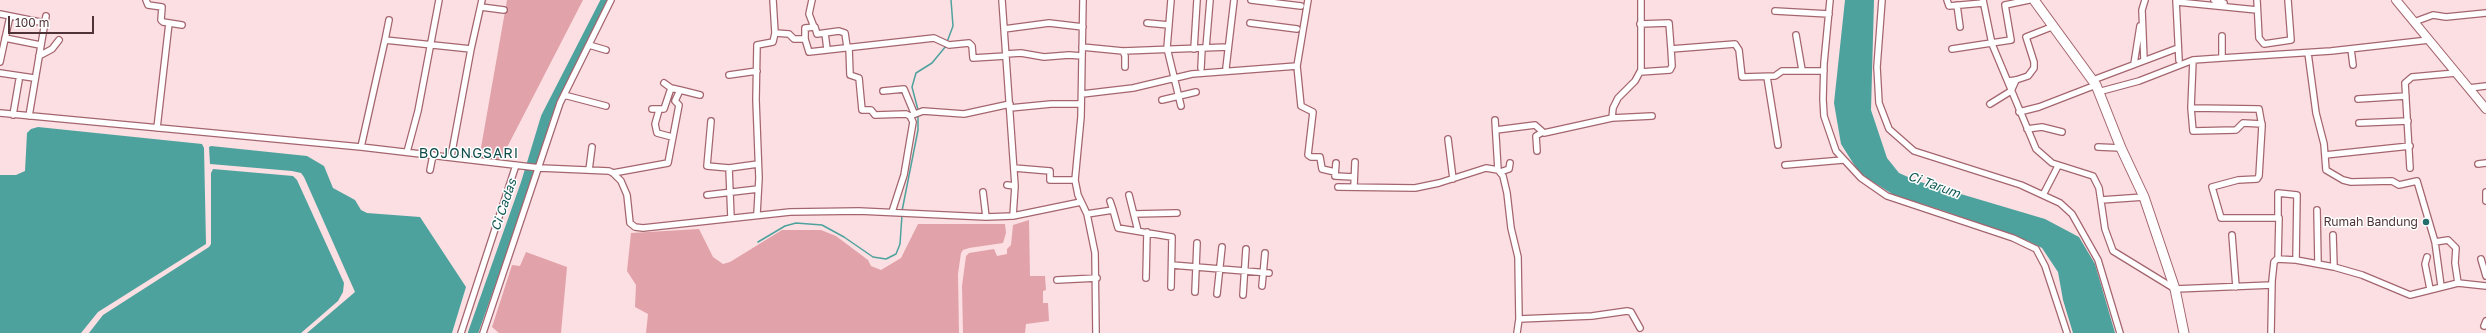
<!DOCTYPE html>
<html>
<head>
<meta charset="utf-8">
<style>
  body { margin:0 }
  #map { position:relative; width:2486px; height:333px; overflow:hidden; background:#fcdfe2; font-family:"Golos Text",sans-serif }
  canvas { display:block }
  .scale { position:absolute; left:8px; top:16px; width:86px; height:18px; box-sizing:border-box; border:2px solid #4f3336; border-top:0; padding-left:5px; font-size:12px; line-height:14px; white-space:nowrap; color:#4f3336; -webkit-text-stroke:3px #fff; paint-order:stroke }
</style>
</head>
<body>
<div id="map">
<canvas width="2486" height="333"></canvas>
<div class="scale">100 m</div>
</div>
<script>
const c = document.querySelector('canvas').getContext('2d');
c.lineJoin = 'round';
function paint(path, color) { c.fillStyle = color; c.fill(path, 'evenodd'); }
const toPath = rows => new Path2D(rows.map(r => 'M' + r).join(''));
function stroke(path, color, width, dash) { c.strokeStyle = color; c.lineWidth = width; c.lineCap = dash ? 'butt' : 'round'; c.setLineDash(dash || []); c.stroke(path); }
function write(font, color, halo, rows, align = 'center') {
  c.font = font + ' "Golos Text",sans-serif'; c.lineWidth = 3; c.setLineDash([]); c.textBaseline = 'middle'; c.strokeStyle = halo; c.fillStyle = color; for (const [text, x, y, turn = 0] of rows) {
    c.save(); c.translate(x, y); c.rotate((+turn || 0) * Math.PI / 180); c.textAlign = isNaN(turn) ? turn : align; if (halo) c.strokeText(text, 0, 0); c.fillText(text, 0, 0); c.restore();
  }
}
const green = toPath([
  [507,0,583,0,500,161,479,159],
  [1029,220,1030,276,1045,276,1046,290,1043,291,1043,303,1048,303,1049,321,1026,324,1025,333,963,333,962,286,966,256,969,253,994,249,997,256,1007,254,1007,249,1011,245,1013,225],
  [918,224,1005,224,1006,233,1003,243,969,248,963,250,961,253,958,274,959,333,646,333,648,314,635,307,636,285,627,271,631,233,699,229,713,257,723,264,730,262,782,230,821,230,836,236,868,260,871,266,881,270,901,258],
  [526,252,567,267,561,333,499,333,492,327,512,265,520,266]
]);
const water = toPath([
  [1845,0,1874,0,1871,110,1887,158,1899,173,1917,181,2045,219,2079,237,2095,264,2115,333,2073,333,2063,300,2058,272,2042,248,2028,241,1944,211,1894,195,1860,174,1841,144,1834,103],
  [38,127,202,144,204,148,206,244,98,312,81,333,0,333,0,175,16,175,25,171,27,133,31,129],
  [211,146,307,156,324,166,333,188,355,200,361,210,367,213,420,217,466,287,452,333,307,333,355,292,304,177,301,173,292,171,210,164,209,147],
  [213,169,293,176,297,180,344,283,343,292,338,301,301,333,89,333,103,315,209,247,211,244,211,173]
]);
const stream = toPath([
  [947,42,953,26,951,0],
  [918,110,912,87,916,73,932,63,946,46],
  [902,211,918,130,918,114],
  [758,242,785,226,796,223,822,225,844,237,873,257,886,259,896,254,900,244,902,215]
]);
const river = toPath([
  [473,333,526,183,546,117,606,0]
]);
const minor = toPath([
  [146,0,148,5,162,7,161,20,163,22,182,25],
  [773,0,775,33],
  [812,0,809,14,814,27],
  [1002,0,1015,186,1013,216],
  [1083,0,1081,117,1075,180,1078,195,1087,214,1095,253,1096,333],
  [1171,0,1167,48,1181,106],
  [1251,0,1301,6],
  [1308,0,1297,66,1301,106,1313,112,1308,155,1311,157,1320,157,1322,169,1335,172],
  [1830,0,1824,63,1823,99,1824,116,1836,151,1861,178,1887,196,2013,238,2036,249,2045,266,2067,333],
  [1882,0,1877,67,1879,103,1889,129,1914,151,2021,185,2060,203,2072,214,2098,260,2120,333],
  [1947,0,1949,6,1983,3],
  [1983,0,1992,44,2036,149,2052,163,2093,176,2099,188,2105,229,2113,251,2175,289,2272,285],
  [2176,0,2179,60],
  [2214,0,2224,3],
  [2257,0,2259,38,2264,44,2291,40,2288,0],
  [2177,2,2257,10],
  [1957,5,1960,27],
  [481,7,504,10],
  [1775,11,1829,14],
  [0,14,45,23],
  [2414,22,2433,15,2446,17,2486,13],
  [1147,23,1169,25],
  [1250,23,1297,29],
  [1640,24,1669,23,1671,49,1735,44,1739,50,1742,77,1775,76,1782,71,1824,71],
  [1004,29,1049,23,1083,27],
  [825,33,827,49],
  [1796,35,1802,70],
  [5,38,40,45],
  [805,39,805,28,815,27,817,34,839,31,845,33,847,47],
  [385,40,389,20],
  [589,45,606,50],
  [849,47,850,75,859,78,862,110,871,110,875,115,906,114,910,116,913,122,904,175,892,212],
  [1082,47,1123,51,1228,47],
  [1206,48,1210,0],
  [471,49,482,0],
  [1194,49,1197,0],
  [1952,49,2011,40,2005,5,2029,0],
  [2351,49,2353,65],
  [1123,51,1125,56,1125,67],
  [2308,53,2316,113,2324,144,2326,170,2343,180,2351,182,2392,181,2399,185,2417,181,2435,242,2441,286],
  [1006,54,1021,53,1044,57,1069,55,1082,56],
  [39,56,52,49,59,40],
  [2222,58,2331,51,2429,40],
  [2144,60,2142,10,2145,0],
  [2193,60,2191,108,2193,131,2236,130,2243,123,2262,124],
  [0,62,10,16],
  [2134,64,2140,26],
  [1201,68,1202,48],
  [1226,68,1234,0],
  [1640,72,1670,70,1672,66,1671,49],
  [0,73,34,78],
  [729,75,757,71],
  [1767,77,1778,145],
  [2093,80,2178,48],
  [2008,81,2016,80,2028,76,2034,68,2034,62,2026,37,2054,26],
  [664,83,671,88,680,90],
  [2469,88,2486,86],
  [883,91,904,89,914,113],
  [2098,92,2139,81,2193,60,2222,58,2222,36],
  [1082,94,1133,88,1192,74,1297,66],
  [564,95,606,106],
  [2358,99,2406,96],
  [1162,100,1196,92],
  [1990,104,2011,91,2016,80],
  [1010,108,1051,104,1081,104],
  [2191,108,2259,109,2262,126,2259,176,2257,179,2238,180,2212,187,2221,218,2279,218,2278,259],
  [652,109,664,109,671,88],
  [659,110,655,124,657,133,672,137],
  [2019,112,2039,107,2096,85],
  [0,113,361,147,540,168,609,171,613,173,621,181,627,195,630,223,635,227,643,228,790,212,859,211,986,217,1013,216,1081,202],
  [13,115,19,80],
  [29,116,46,16],
  [910,116,923,111,964,114,1010,104],
  [1612,118,1652,116],
  [1495,120,1498,170],
  [711,121,707,166,729,168],
  [2359,123,2408,121],
  [157,128,169,23],
  [2027,129,2042,127,2062,132],
  [1496,130,1535,125,1544,133,1612,118,1613,108,1618,98,1635,81,1641,70,1641,0],
  [1448,139,1453,179],
  [361,147,385,40,471,49,451,157],
  [2098,147,2121,148],
  [1537,151,1536,136,1541,133],
  [407,152,418,111,439,0],
  [2325,155,2410,146],
  [1336,163,1335,176,1354,177],
  [2478,164,2486,163],
  [1785,165,1843,160],
  [1014,168,1050,171,1050,180,1075,180],
  [2410,168,2405,83,2412,77,2456,73],
  [430,170,433,155],
  [589,170,592,147],
  [1500,172,1509,169,1510,163],
  [613,173,668,163,679,105,675,101,680,90,700,95],
  [1007,185,1015,186],
  [1354,186,1355,162],
  [1338,187,1415,188,1439,183,1486,168,1498,170,1503,176,1507,193,1511,228,1518,257,1519,319,1517,333],
  [983,192,986,217],
  [2486,192,2486,201],
  [707,195,758,189],
  [1129,195,1138,231],
  [2043,195,2058,166],
  [2101,200,2144,197],
  [1110,201,1113,210],
  [2317,210,2318,263],
  [757,214,759,178,756,100,757,45,773,42,775,33,789,34,794,39,805,39,809,52,934,38,949,45,969,43,972,46,973,58,1006,56],
  [1087,214,1113,210,1118,228,1172,237,1171,287],
  [1134,214,1177,213],
  [2278,217,2278,193,2297,195,2296,260],
  [731,218,729,168,758,164],
  [2232,235,2236,287],
  [2333,235,2334,267],
  [2435,242,2448,240,2456,248,2455,263,2458,283],
  [2427,257,2425,264,2430,289],
  [2481,259,2486,276],
  [1172,265,1269,273],
  [1146,278,1147,232],
  [1057,280,1097,278],
  [1262,286,1265,253],
  [1195,292,1197,243],
  [1217,294,1222,247],
  [1243,295,1246,249],
  [1519,319,1592,316,1627,311,1631,312,1640,328],
  [2484,326,2486,321],
  [461,333,516,165],
  [483,333,560,103,611,0],
  [2271,333,2272,281,2274,262,2277,259,2296,260,2334,267,2362,275,2410,295,2458,283,2486,286]
]);
const secondary = toPath([
  [2396,0,2486,109]
]);
const primary = toPath([
  [2034,0,2096,85,2121,148,2144,197,2175,289,2184,333]
]);
const markers = [
  [2426,222,4,"#236e6b"]
];
const poiNames = [
  ["Rumah Bandung",2418,222]
];
const waterNames = [
  ["Ci Tarum",1934,185,20],
  ["Ci Cadas",504,205,-71]
];
const quarterNames = [
  ["BOJONGSARI",469,154]
];
paint(green, '#e1a2aa');
paint(water, '#4ea29e');
stroke(stream, '#4ea29e', 1.5);
stroke(river, '#4ea29e', 10);
stroke(minor, '#a4656e', 8);
stroke(secondary, '#a4656e', 10);
stroke(primary, '#a4656e', 11);
stroke(minor, '#fff', 5.5);
stroke(secondary, '#fff', 8);
stroke(primary, '#fff', 9);
for (const [x, y, r, color] of markers) { const dot = new Path2D(); dot.arc(x, y, r, 0, 2 * Math.PI); c.fillStyle = color; c.fill(dot); stroke(dot, '#fff', 1.5); }
write('12px', '#4f3336', '#fff', poiNames, 'right');
write('italic 13px', '#145b58', '#fff', waterNames);
c.letterSpacing = '1px';
write('14px', '#0f4d4b', '#fff', quarterNames);
c.letterSpacing = '0px';
</script>
</body>
</html>
